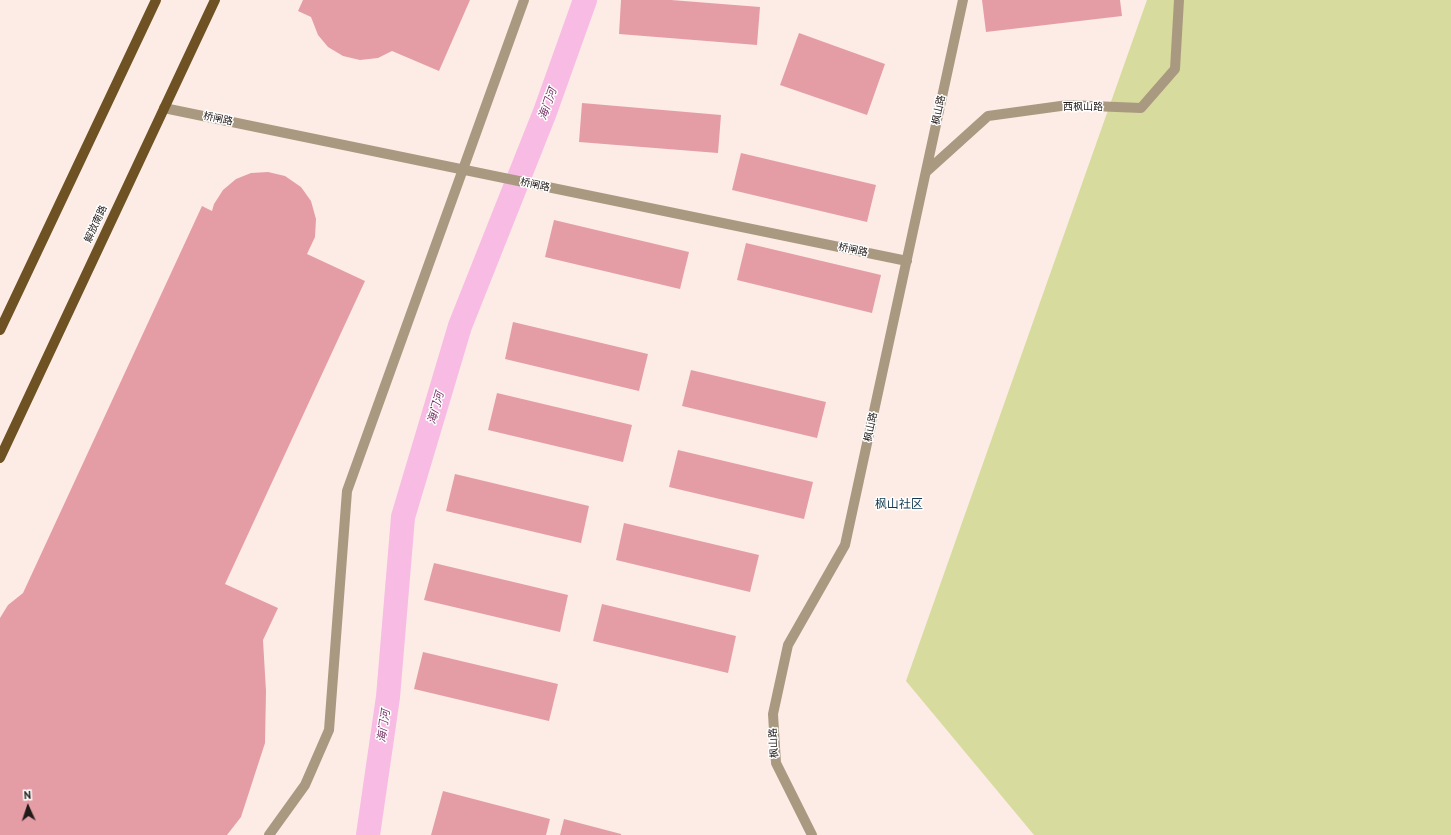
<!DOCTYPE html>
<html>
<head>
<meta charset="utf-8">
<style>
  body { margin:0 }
  #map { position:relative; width:1451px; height:835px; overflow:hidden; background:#fcece5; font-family:"PT Sans",sans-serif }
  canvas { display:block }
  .north { position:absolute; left:8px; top:787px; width:40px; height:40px; -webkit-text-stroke:3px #fff; paint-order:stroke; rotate:357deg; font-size:11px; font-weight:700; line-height:16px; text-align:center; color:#201a18 }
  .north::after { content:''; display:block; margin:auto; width:14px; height:18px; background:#201a18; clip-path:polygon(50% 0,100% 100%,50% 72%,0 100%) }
</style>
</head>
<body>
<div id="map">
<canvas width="1451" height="835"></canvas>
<div class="north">N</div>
</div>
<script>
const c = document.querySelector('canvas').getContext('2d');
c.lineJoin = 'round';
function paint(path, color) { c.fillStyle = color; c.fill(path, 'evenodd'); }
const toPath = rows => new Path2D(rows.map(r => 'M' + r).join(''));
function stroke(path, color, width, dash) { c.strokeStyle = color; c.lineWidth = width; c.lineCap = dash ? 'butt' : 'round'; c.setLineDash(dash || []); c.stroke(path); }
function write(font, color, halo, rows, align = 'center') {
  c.font = font + ' "PT Sans","Noto Sans SC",sans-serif'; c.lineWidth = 3; c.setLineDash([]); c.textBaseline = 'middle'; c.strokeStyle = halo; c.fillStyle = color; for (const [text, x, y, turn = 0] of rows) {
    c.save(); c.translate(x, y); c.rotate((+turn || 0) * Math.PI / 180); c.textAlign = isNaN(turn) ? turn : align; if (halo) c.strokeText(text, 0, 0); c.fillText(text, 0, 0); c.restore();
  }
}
const green = toPath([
  [1147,0,1451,0,1451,835,1034,835,906,681]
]);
const canal = toPath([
  [368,835,388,697,403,517,460,326,545,112,585,0]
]);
const building = toPath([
  [303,0,470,0,439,71,392,51,378,58,360,60,343,56,328,47,318,35,311,17,298,11],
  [621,0,671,0,760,7,757,45,619,34],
  [982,0,1120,0,1122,16,986,32],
  [799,33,885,64,867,115,780,85],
  [582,103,721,115,718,153,579,142],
  [741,153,876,185,867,222,732,190],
  [268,172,285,176,301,187,311,201,316,219,315,237,307,254,365,281,225,584,278,608,263,640,266,691,265,743,241,817,227,835,0,835,0,618,8,605,23,593,202,206,212,211,214,204,223,190,236,179,251,173],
  [554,220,689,252,680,289,545,257],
  [746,243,881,275,872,313,737,280],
  [513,322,648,354,639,391,505,359],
  [691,370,826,402,817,438,682,406],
  [497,393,632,425,623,462,488,430],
  [678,450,813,482,804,519,669,487],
  [455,474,589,506,581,543,446,511],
  [624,523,759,555,750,592,616,560],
  [434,563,568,595,560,632,424,600],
  [602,604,736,636,728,673,593,641],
  [423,652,558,684,549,721,414,689],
  [443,791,550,819,546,835,431,835],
  [564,819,621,834,621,835,560,835]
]);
const minor = toPath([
  [164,108,907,261],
  [926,172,988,116,1068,105,1141,108,1175,69,1179,0],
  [269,835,305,785,329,730,347,491,524,0],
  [812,835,776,763,773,714,788,645,845,545,963,0]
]);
const major = toPath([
  [0,330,156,0],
  [0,458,215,0]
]);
const streetNames = [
  ["西枫山路",1083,107],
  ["枫山路",939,110,-78],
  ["桥闸路",218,119,12],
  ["桥闸路",535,185,12],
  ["解放南路",96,224,-65],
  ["桥闸路",853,250,12],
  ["枫山路",871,427,-78],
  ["枫山路",774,743,-93]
];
const waterNames = [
  ["海门河",548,104,-70],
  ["海门河",436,408,-74],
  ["海门河",384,726,-82]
];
const quarterNames = [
  ["枫山社区",899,505]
];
paint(green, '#d7db9d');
stroke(canal, '#f7bbe4', 24);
paint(building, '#e59da5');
stroke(minor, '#aa9981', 10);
stroke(major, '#6e5223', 10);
write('10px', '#201a18', '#fff', streetNames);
write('italic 11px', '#732f62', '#fff', waterNames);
write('12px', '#123a51', '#fff', quarterNames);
</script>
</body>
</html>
